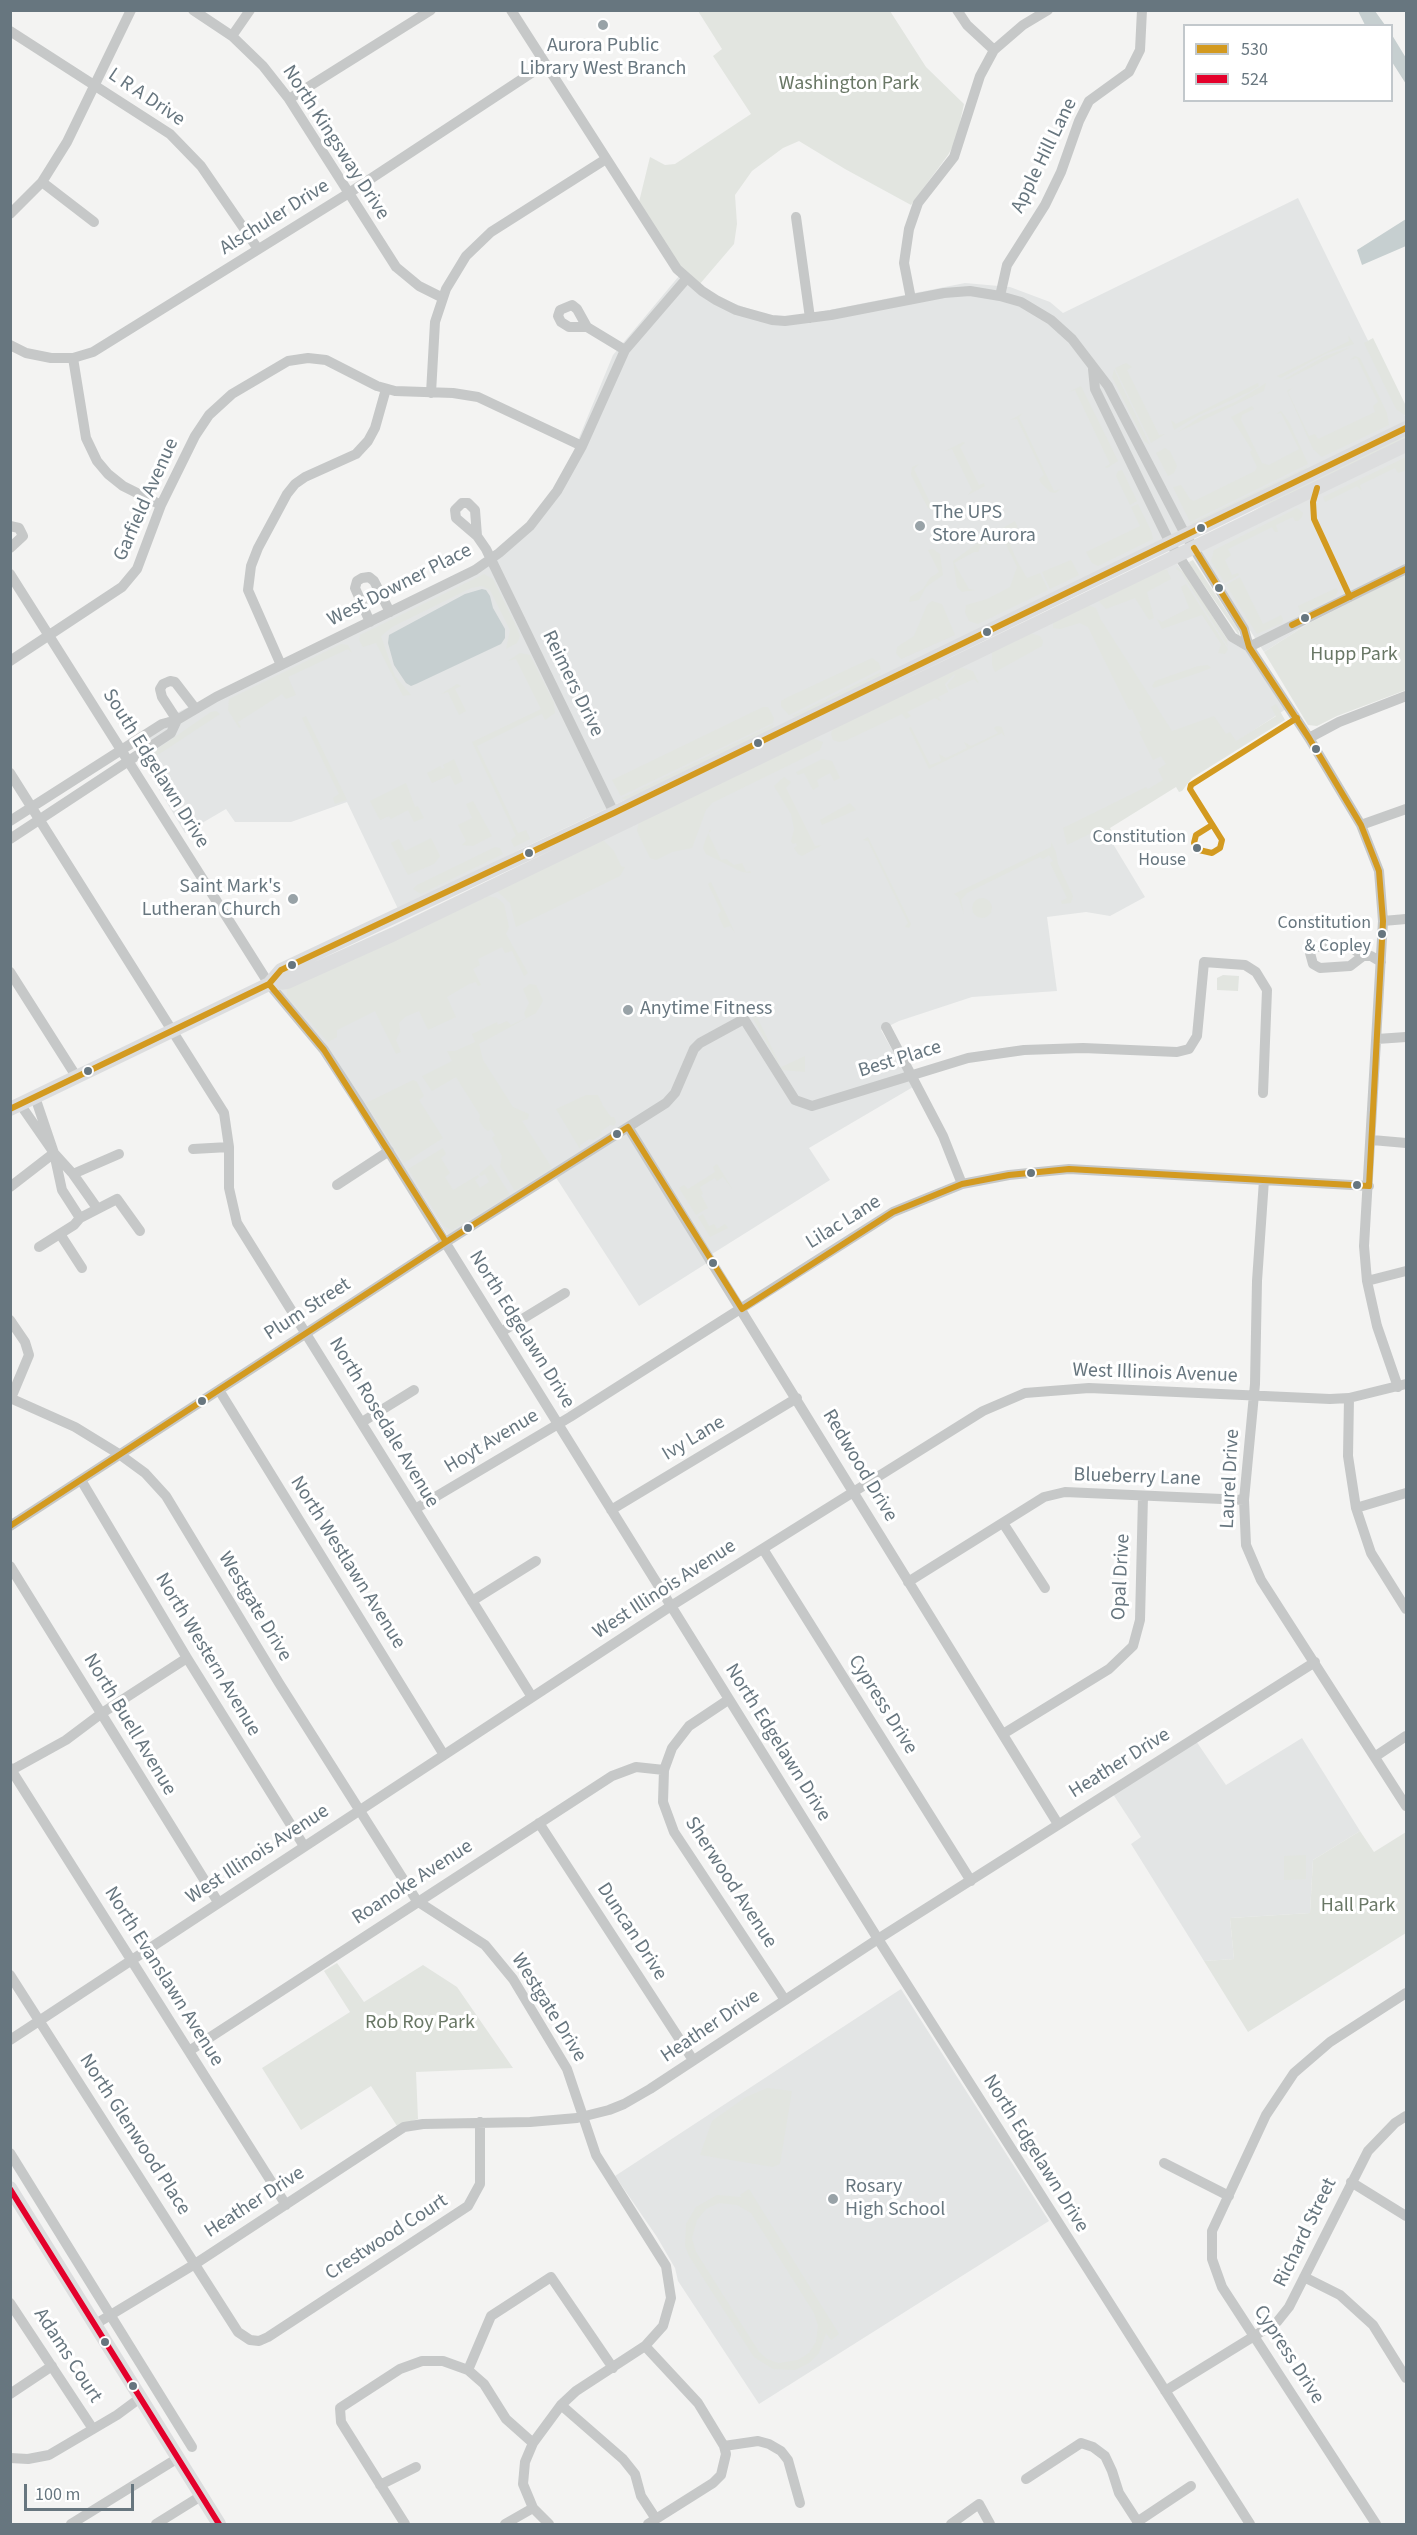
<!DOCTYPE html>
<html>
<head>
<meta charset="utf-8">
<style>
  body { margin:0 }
  #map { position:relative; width:1417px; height:2535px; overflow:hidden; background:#f3f3f2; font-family:"Source Sans 3",sans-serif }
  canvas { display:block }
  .frame { position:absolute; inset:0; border:12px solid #67767f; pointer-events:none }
  .legend { position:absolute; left:1183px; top:24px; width:210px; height:78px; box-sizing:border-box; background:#fff; border:2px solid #c2c8cc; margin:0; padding:8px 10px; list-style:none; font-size:18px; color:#67767f }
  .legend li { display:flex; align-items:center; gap:12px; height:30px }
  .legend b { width:30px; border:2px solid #c2c8cc }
  .scale { position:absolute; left:24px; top:2484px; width:110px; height:27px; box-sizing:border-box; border:3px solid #67767f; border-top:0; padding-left:8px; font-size:18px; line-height:21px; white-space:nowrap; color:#67767f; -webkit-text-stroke:4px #fff; paint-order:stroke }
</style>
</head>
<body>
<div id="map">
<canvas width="1417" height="2535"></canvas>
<div class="frame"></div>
<ul class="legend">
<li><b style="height:8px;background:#d39a20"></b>530</li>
<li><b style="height:8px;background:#e4002b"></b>524</li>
</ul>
<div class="scale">100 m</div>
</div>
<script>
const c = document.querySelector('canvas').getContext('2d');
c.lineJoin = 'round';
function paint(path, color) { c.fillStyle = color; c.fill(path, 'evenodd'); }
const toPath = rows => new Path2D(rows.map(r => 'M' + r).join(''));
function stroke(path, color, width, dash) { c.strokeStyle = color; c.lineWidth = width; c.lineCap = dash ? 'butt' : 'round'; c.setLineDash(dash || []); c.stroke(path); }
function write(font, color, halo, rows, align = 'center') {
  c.font = font + ' "Source Sans 3",sans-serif'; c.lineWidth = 6; c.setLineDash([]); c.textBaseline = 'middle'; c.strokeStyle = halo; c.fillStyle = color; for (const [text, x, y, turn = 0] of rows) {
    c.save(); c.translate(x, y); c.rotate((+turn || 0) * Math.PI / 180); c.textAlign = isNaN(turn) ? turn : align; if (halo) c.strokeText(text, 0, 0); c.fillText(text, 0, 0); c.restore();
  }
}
const built = toPath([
  [1298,198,1406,418,1406,426,841,698,523,848,399,911,347,802,291,822,235,822,226,809,185,833,129,739,160,721,485,562,523,535,565,472,613,355,684,270,699,285,720,298,767,316,799,316,965,283,1010,287,1050,302,1063,313],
  [1406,450,1406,574,1309,623,1264,652,1198,550],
  [1176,562,1228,640,1246,651,1286,709,1104,829,1145,897,1110,916,1086,912,1047,917,1057,991,972,997,899,1021,881,1030,913,1087,809,1148,830,1180,712,1254,707,1263,639,1306,555,1176,448,1236,324,1042,280,990],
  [1192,1735,1226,1785,1302,1738,1360,1831,1313,1860,1310,1913,1230,1918,1234,1959,1204,1961,1131,1844,1141,1837,1109,1788],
  [901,1989,1049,2221,759,2404,678,2281,675,2268,657,2237,615,2176]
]);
const green = toPath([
  [698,11,890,11,926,67,964,104,956,141,948,155,911,205,845,169,799,141,783,148,752,171,735,195,737,224,734,244,699,285,680,267,639,202,650,157,665,165,675,164,751,114,713,56,722,49],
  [1348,335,1354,344,1327,353,1281,378,1277,376,1349,341],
  [1373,338,1406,406,1406,416,1396,409,1364,343],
  [1351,347,1288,379,1283,380,1325,356],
  [1355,356,1360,358,1387,413,1389,425,1322,457,1313,449,1287,391,1293,387,1288,392,1309,436,1315,434,1318,439,1375,412,1373,406,1378,402,1357,358,1350,360],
  [1126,363,1132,367,1127,370,1159,435,1165,434,1151,443,1115,368],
  [1114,369,1150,445,1144,441,1112,377],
  [1258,383,1259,386,1249,392,1199,415,1174,430,1171,420,1176,424],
  [1266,383,1264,391,1178,432,1200,417,1237,401],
  [1081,386,1118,461,1107,468,1105,467,1110,464,1075,390,1069,392],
  [1252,406,1254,409,1242,415,1241,420,1262,463,1269,465,1299,449,1281,413,1276,414,1281,411,1289,422,1308,464,1190,522,1173,487,1181,485,1190,499,1194,501,1255,471,1257,467,1250,452,1252,450,1231,417],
  [1023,413,1019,417,1054,491,1061,489,1055,493,1050,492,1041,483,1039,479,1044,475,1017,419,1010,420],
  [1406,432,1406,438,1387,449,1250,513,1295,487],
  [963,442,965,443,960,447,979,485,984,483,985,486,968,495,972,490,952,449,945,451],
  [1165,448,1170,451,1177,466,1174,473,1168,476,1156,453],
  [1406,457,1405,464,1406,469,1404,471,1398,473,1395,468,1360,485,1362,491,1357,486,1325,502,1323,497],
  [919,464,914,469,933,509,940,508,935,511,928,508,911,475,912,467],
  [1307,467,1306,471,1197,524,1189,524],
  [1122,470,1137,501,1130,505,1116,476,1118,471],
  [1138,504,1152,533,1153,539,1098,566,1092,563,1086,552,1140,526,1131,507],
  [1297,508,1303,513,1302,517,1298,521,1295,521,1293,517,1276,525,1278,532,1275,532,1272,527,1228,549,1231,555,1225,560,1232,575,1238,573,1239,575,1225,583,1211,561,1214,550],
  [1015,521,1018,528,1008,530,1006,535,1017,561,1027,578,1040,573,1048,590,978,624,969,621,965,612,966,605,987,599,1010,587,1017,567,999,530],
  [987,536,990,538,988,545,982,543,978,552,974,552,954,563,969,589,975,590,962,592,957,587,953,561],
  [933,549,940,554,943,575,926,587,919,600,909,602,910,597,923,589,930,578,939,572,928,550],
  [1071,560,1079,575,1050,589,1042,572],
  [1193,560,1238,629,1240,637,1190,565,1189,562],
  [1177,567,1186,574,1227,640,1228,647,1181,572,1176,569],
  [1163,569,1167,570,1171,579,1147,592,1154,618,1149,620,1135,598,1106,609,1098,600],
  [484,574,493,579,516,626,520,636,517,643,506,649,510,630,490,590,482,586,471,588,392,627,381,636,395,676,411,695,403,696,376,643,363,647,359,640,360,635],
  [1406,574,1406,690,1337,716,1317,726,1308,725,1264,652,1309,623],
  [1240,577,1263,624,1281,615,1283,619,1282,623,1257,634,1226,585],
  [1186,584,1228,649,1225,654,1218,653,1221,644,1202,615,1162,629,1157,619,1162,622,1189,608,1181,587],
  [1336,588,1338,591,1335,597,1301,614,1298,606],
  [932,601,942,604,955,635,901,659,896,653,897,647,914,636,927,605],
  [1088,605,1096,608,1101,620,1172,731,1214,716,1226,734,1230,732,1236,741,1276,716,1271,707,1276,704,1285,720,1192,778,1182,791,1179,792,1176,787,1110,828,1112,832,1108,835,1103,835,1100,829,1067,845,1063,828,1146,787,1148,789,1163,780,1158,769,1166,764,1161,756,1153,760,1139,732,1142,730,1132,709,1129,710,1088,627,1080,623,1060,629,1053,628,1053,622],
  [1030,633,1040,636,1043,641,1042,646,995,672,992,665,992,652],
  [341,644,348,645,352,653,348,649,288,677,296,695,286,699,282,694,238,722,241,727,239,728,228,710,229,699],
  [520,653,530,655,554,703,555,713,545,720,542,714,535,717,477,746,518,833,526,830,530,839,514,847,511,840,516,836,472,742,541,709,516,659,508,661],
  [872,658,879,663,881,669,789,715,781,706,781,701,788,697],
  [1208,665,1211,668,1201,672,1154,688,1152,686,1155,681,1198,666],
  [960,667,973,671,979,684,974,679,950,690,947,685,955,676,954,674,945,684,948,692,938,697,942,702,935,698,907,712,911,716,906,719,902,714,845,741,839,742,833,740,831,734,833,729],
  [881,672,879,677,796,717,792,716],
  [457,684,461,686,455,689,466,711,459,715,448,692,441,694],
  [763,707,768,707,774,718,773,723,621,796,612,780],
  [216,711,220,714,144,764,147,756,153,752,211,712],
  [306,716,347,800,335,804,333,798,339,794,302,718],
  [774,724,771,730,626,800,622,798],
  [997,726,1002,727,1005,737,1002,733,929,769,909,728,911,727,930,765,941,761,939,754,946,758,967,748,964,742,971,746,998,733,994,728],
  [812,738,823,742,820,750,712,803,706,810,692,848,672,852,656,860,650,858,637,831,639,822],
  [454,759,463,781,455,785,450,775,432,783,427,773,440,766,442,769,445,768,443,765],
  [822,759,832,761,840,778,834,781,830,773,817,780,819,786,813,790,804,773,798,775,796,772],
  [784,777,791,782,786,788,815,846,822,845,802,856,798,854,794,848,797,846,796,843,793,844,791,841,794,829,791,814,774,786],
  [406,783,415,807,418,806,424,818,414,822,408,810,391,819,389,816,380,820,370,801],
  [473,801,492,836,473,846,462,845,466,841,458,825,472,818,466,804],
  [850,803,856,810,822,825,820,820],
  [710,829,711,831,708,833,721,860,726,859,734,865,742,863,746,872,750,871,751,873,742,872,706,854,703,848,705,841],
  [868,837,911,924,909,928,905,927,908,923,868,841,863,840],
  [431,838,440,856,434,864,408,875,391,843,399,839,405,851],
  [603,840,614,851,621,866,625,867,620,876,516,927,510,903,497,891],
  [1051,842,1056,852,1058,864,1073,896,1071,903,1062,904,1061,901,1067,898,1050,863,1053,861,1049,855,1043,859,1040,857,967,893,961,900,964,914,958,897,954,894,1051,847],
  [495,847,500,848,503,854,421,894,413,889,417,885],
  [711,882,735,933,730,926,724,928,718,915,721,911,708,884],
  [488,896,497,898,504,904,509,927,506,934,528,973,524,976,512,951,505,953,502,947,478,959,480,965,473,969,481,985,478,986,476,982,469,984,447,997,456,1017,428,1030,419,1011,405,1017,399,1023,400,1031,396,1040,401,1052,396,1054,375,1011,337,1030,337,1037,328,1042,287,996,287,987],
  '972 908a10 10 0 1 1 20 0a10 10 0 1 1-20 0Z',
  [1223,975,1239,976,1238,991,1217,990,1217,978],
  [530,984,536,985,543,1001,536,1013,479,1044,483,1060,513,1107,529,1114,528,1119,522,1121,552,1168,515,1191,500,1166,502,1156,492,1138,495,1135,491,1129,488,1131,484,1128,479,1120,480,1115,456,1077,432,1091,422,1076,452,1061,447,1051,455,1051,475,1042,472,1034,497,1022,498,1025,507,1021,511,1025,526,1018,524,1013,529,1003,523,989],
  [754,1011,781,1067,805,1056,805,1072,782,1070,750,1013],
  [413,1080,417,1082,424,1096,419,1100,443,1138,404,1163,366,1103],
  [586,1095,598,1095,603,1106,611,1117,614,1117,616,1122,614,1126,610,1125,601,1131,602,1134,593,1140,589,1139,580,1145,580,1149,556,1109],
  [443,1148,446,1154,441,1158,450,1173,445,1177,453,1190,478,1175,479,1177,475,1180,480,1188,489,1182,485,1174,481,1176,479,1174,491,1164,510,1195,452,1230,444,1226,408,1169],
  [717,1164,733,1190,723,1177,717,1181,715,1178,700,1187,703,1194,701,1195,708,1208,696,1215,679,1188,684,1185,688,1189,715,1172,713,1167],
  [703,1214,709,1226,714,1224,717,1229,725,1224,728,1228,710,1237,698,1217],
  [1360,1831,1374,1852,1406,1832,1406,1933,1248,2032,1204,1961,1234,1959,1230,1918,1310,1913,1313,1860],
  [1306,1855,1306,1879,1284,1880,1284,1856],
  [337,1963,364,2002,423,1965,457,1987,513,2068,416,2072,418,2119,397,2126,371,2086,301,2130,262,2068,350,2012,324,1971],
  [767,2088,792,2091,780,2164,773,2167,700,2155,712,2121,746,2097],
  [749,2189,839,2334,831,2340,826,2333,819,2353,809,2363,795,2370,773,2369,754,2357,689,2256,685,2246,686,2224,696,2207,717,2195,741,2197,740,2195],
  [719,2203,737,2205,751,2213,814,2313,818,2326,816,2342,809,2353,798,2360,778,2363,767,2359,759,2352,696,2252,692,2238,697,2220,706,2209]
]);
const water = toPath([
  [1358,11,1375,11,1385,25,1365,25],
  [1392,35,1406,58,1406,84,1392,62],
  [1406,219,1406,246,1362,265,1357,250],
  [482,589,486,590,490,596,493,608,505,629,505,638,501,644,416,684,411,686,406,683,394,665,388,643,389,635,465,594]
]);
const minor = toPath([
  [193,10,232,36,263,66,289,99,396,267,419,286,443,298],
  [511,10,677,269,702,291,716,300,736,310,772,320,785,321,831,315,944,293,970,291,1000,296,1021,302,1051,320,1072,339,1108,386,1186,536,1244,629,1249,647,1309,738,1361,825,1379,871,1383,921,1364,1246,1367,1281,1377,1326,1398,1387],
  [957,10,967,25,994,50],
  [10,31,170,134,201,166,258,249],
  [232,36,250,10],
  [289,99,431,10],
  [42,182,94,222],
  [10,214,42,182,67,142,131,10],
  [796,217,810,318],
  [1000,296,1007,265,1045,205,1061,172,1079,121,1089,101,1129,72,1140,50,1142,10],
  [911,299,904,263,909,229,918,203,954,157,980,76,994,50,1023,25,1048,10],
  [587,327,569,327,561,322,558,316,560,310,572,305,577,309,587,327,625,350],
  [10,345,26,353,51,358,73,358,93,352,349,193,545,64],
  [73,358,86,438,97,461,108,474,123,486,161,505],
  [1093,369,1095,389,1170,543,1232,637,1249,647],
  [431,393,435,322,446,289,466,256,491,232,606,159],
  [10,526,19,528,23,536,10,548],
  [477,536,456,518,455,510,462,503,468,503,475,510,477,536,486,549,617,819],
  [10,574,269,984,324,1050,358,1102,878,1939,1250,2524],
  [370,622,355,588,357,581,362,578,369,577,374,581,390,612],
  [1249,647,1406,569],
  [10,661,122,587,137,569,161,505,195,436,209,415,232,394,288,361,308,358,326,360,377,386,395,391,453,393,478,397,582,446],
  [281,665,248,590,251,566,258,548,287,494,295,484,305,477,356,454,368,441,375,428,386,389],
  [177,720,162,697,160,689,163,684,170,681,175,682,195,708],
  [1309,738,1339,722,1406,696],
  [10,773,224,1113,229,1147,229,1188,237,1223,532,1697],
  [10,821,162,724,177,720,216,697,475,570,499,553,530,526,557,491,582,446,625,350,687,278],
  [1361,825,1406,809],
  [10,839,171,733,177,720],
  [1383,921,1406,919],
  [1363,956,1350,966,1320,968,1313,964,1310,953,1315,947,1348,945,1363,956,1371,956,1381,962],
  [10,972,76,1076],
  [886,1027,943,1136,962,1184],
  [1377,1039,1406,1037],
  [35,1097,54,1153,62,1190,80,1218],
  [20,1104,54,1153,73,1174,97,1208],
  [628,1127,1058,1824],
  [1372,1140,1406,1143],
  [193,1149,229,1147],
  [73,1174,119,1154],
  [1264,1180,1257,1281,1255,1384,1244,1500,1246,1545,1261,1580,1406,1806],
  [337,1185,389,1151],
  [10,1187,54,1153],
  [60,1234,82,1268],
  [39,1247,74,1225,80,1218,117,1199,140,1231],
  [1367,1281,1406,1271],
  [10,1320,25,1342,29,1355,11,1398],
  [501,1332,565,1293],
  [219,1390,444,1755],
  [10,1398,75,1427,119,1454,145,1473,166,1496,279,1683,417,1901,485,1945,513,1979,567,2069,596,2155,666,2266,671,2298,663,2326,645,2346,576,2391,561,2405,533,2443,525,2462,523,2484,533,2508,549,2524],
  [1349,1398,1348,1456,1356,1508,1371,1553,1406,1609],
  [362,1422,414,1390],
  [81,1480,187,1658,304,1846],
  [1356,1508,1406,1493],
  [415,1509,570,1417,893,1212,962,1184,1009,1175,1069,1169,1369,1186],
  [611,1510,797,1398],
  [1003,1523,1045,1588],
  [10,1526,446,1242,666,1103,675,1093,694,1049,700,1043,744,1019,795,1100,812,1106,968,1058,1024,1050,1083,1048,1177,1052,1189,1049,1197,1036,1204,962,1245,965,1256,972,1267,990,1263,1093],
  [763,1549,971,1881],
  [10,1566,218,1902],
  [908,1582,1044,1497,1065,1492,1244,1500],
  [472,1601,536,1561],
  [728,1700,689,1726,672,1748,664,1770,663,1802,674,1832,785,2000],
  [1003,1734,1109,1669,1133,1646,1140,1620,1143,1496],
  [1376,1756,1406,1736],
  [10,1768,286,2205],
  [10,1771,66,1740,102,1713,187,1658],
  [539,1823,693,2060],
  [10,1975,238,2332,250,2340,259,2341,268,2337,468,2206,480,2184,480,2122],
  [10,2040,671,1606,983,1411,1025,1393,1089,1388,1330,1399,1349,1398,1406,1384],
  [189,2051,612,1776,636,1767,664,1770],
  [10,2153,192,2447],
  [1164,2163,1229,2196],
  [1351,2182,1406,2216],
  [1304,2277,1340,2295,1373,2325,1406,2378],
  [10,2303,93,2429],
  [94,2325,195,2264,404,2127,423,2124,530,2122,577,2118,609,2110,624,2104,650,2089,878,1939,1315,1662],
  [645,2346,698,2403,724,2446,726,2454,721,2475,713,2483,648,2524],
  [468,2370,491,2316,551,2277,613,2368],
  [1165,2391,1277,2322,1289,2307,1368,2151,1395,2123,1406,2116],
  [10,2394,52,2366],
  [561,2405,623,2459,635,2474,641,2496,656,2519],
  [724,2446,758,2441,769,2444,781,2451,788,2460,800,2503],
  [10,2458,28,2459,49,2455,117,2415,140,2398],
  [1026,2479,1081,2443,1093,2447,1105,2456,1112,2471,1119,2493,1139,2524],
  [380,2485,416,2467],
  [1137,2522,1191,2486],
  [71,2524,178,2458],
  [156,2524,201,2496],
  [405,2524,341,2422,340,2408,400,2369,422,2361,443,2361,468,2370,484,2384,506,2419,533,2443],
  [505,2524,533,2508],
  [951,2524,979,2504,990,2524],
  [1376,2524,1222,2287,1212,2259,1212,2231,1266,2115,1294,2073,1330,2042,1406,1993]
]);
const major = toPath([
  [269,984,281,970,614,813,1406,428],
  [10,1109,269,984,287,982,394,934,1406,445],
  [10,2188,219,2524]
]);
const bus1 = toPath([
  [1317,488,1313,502,1314,519,1350,597],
  [1194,548,1244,629,1249,647,1309,738,1361,825,1379,871,1383,921,1369,1186],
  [1292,625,1406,569],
  [1212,825,1196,835,1194,843,1199,850,1212,853,1220,848,1222,840,1190,789,1191,785,1297,718],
  [269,984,324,1050,446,1242],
  [10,1109,269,984,281,970,614,813,1406,428],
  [628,1127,742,1309],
  [742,1309,893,1212,962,1184,1009,1175,1069,1169,1369,1186],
  [10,1526,446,1242,628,1127]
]);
const bus2 = toPath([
  [10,2189,219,2524]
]);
const markers = [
  [603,25,6,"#98a2a7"],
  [920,526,6,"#98a2a7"],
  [1201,528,5,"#67767f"],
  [1219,588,5,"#67767f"],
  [1305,618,5,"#67767f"],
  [987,632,5,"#67767f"],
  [758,743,5,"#67767f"],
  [1316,749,5,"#67767f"],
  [1197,848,5,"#67767f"],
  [529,853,5,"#67767f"],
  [293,899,6,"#98a2a7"],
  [1382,934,5,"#67767f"],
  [292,965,5,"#67767f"],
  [628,1010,6,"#98a2a7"],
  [88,1071,5,"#67767f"],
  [617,1134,5,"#67767f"],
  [1031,1173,5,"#67767f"],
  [1357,1185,5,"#67767f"],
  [468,1228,5,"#67767f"],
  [713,1263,5,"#67767f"],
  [202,1401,5,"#67767f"],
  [833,2199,6,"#98a2a7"],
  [105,2342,5,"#67767f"],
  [133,2386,5,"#67767f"]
];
const busNames = [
  ["Constitution",1186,838],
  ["House",1186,861],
  ["Constitution",1371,924],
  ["& Copley",1371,947]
];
const poiNames = [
  ["Aurora Public",603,47,"center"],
  ["Library West Branch",603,70,"center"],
  ["The UPS",932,514],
  ["Store Aurora",932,537],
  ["Saint Mark's",281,888,"right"],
  ["Lutheran Church",281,911,"right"],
  ["Anytime Fitness",640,1010],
  ["Rosary",845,2188],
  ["High School",845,2211]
];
const parkNames = [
  ["Washington Park",849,85],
  ["Hupp Park",1354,656],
  ["Hall Park",1358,1907],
  ["Rob Roy Park",420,2024]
];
const streetNames = [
  ["L R A Drive",146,98,34],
  ["North Kingsway Drive",335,143,57],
  ["Apple Hill Lane",1045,156,-64],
  ["Alschuler Drive",275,218,-32],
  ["Garfield Avenue",147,500,-66],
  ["West Downer Place",400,586,-27],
  ["Reimers Drive",572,684,64],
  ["South Edgelawn Drive",155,769,58],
  ["Best Place",900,1060,-17],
  ["Lilac Lane",844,1223,-32],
  ["Plum Street",308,1310,-33],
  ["North Edgelawn Drive",521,1330,58],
  ["West Illinois Avenue",1155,1374,2],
  ["North Rosedale Avenue",383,1423,59],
  ["Ivy Lane",694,1439,-31],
  ["Hoyt Avenue",492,1442,-31],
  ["Redwood Drive",859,1466,59],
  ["Blueberry Lane",1137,1478,2],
  ["Laurel Drive",1231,1479,-87],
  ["North Westlawn Avenue",347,1563,58],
  ["Opal Drive",1122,1577,-87],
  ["West Illinois Avenue",665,1590,-33],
  ["Westgate Drive",254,1607,59],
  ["North Western Avenue",207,1655,59],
  ["Cypress Drive",882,1705,58],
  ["North Buell Avenue",129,1725,59],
  ["North Edgelawn Drive",777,1743,58],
  ["Heather Drive",1120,1764,-32],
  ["West Illinois Avenue",258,1855,-33],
  ["Roanoke Avenue",413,1883,-33],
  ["Sherwood Avenue",730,1883,57],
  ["Duncan Drive",631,1932,57],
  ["North Evanslawn Avenue",163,1977,58],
  ["Westgate Drive",548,2008,58],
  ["Heather Drive",711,2027,-34],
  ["North Glenwood Place",134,2135,57],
  ["North Edgelawn Drive",1035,2154,58],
  ["Heather Drive",255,2203,-33],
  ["Richard Street",1306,2233,-64],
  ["Crestwood Court",387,2238,-33],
  ["Cypress Drive",1288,2355,57],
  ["Adams Court",67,2356,57]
];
paint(built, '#e3e5e5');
paint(green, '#e2e5e0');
paint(water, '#c6cfd0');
stroke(minor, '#c6c8c8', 10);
stroke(major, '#dcddde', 14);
stroke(bus1, '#d39a20', 6);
stroke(bus2, '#e4002b', 6);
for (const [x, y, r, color] of markers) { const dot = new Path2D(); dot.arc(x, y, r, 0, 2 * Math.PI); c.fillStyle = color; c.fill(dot); stroke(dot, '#fff', 2); }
write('18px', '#67767f', '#fff', busNames, 'right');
write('20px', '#67767f', '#fff', poiNames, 'left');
write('20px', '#697765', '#fff', parkNames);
write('20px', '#67767f', '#fff', streetNames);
</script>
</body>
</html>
